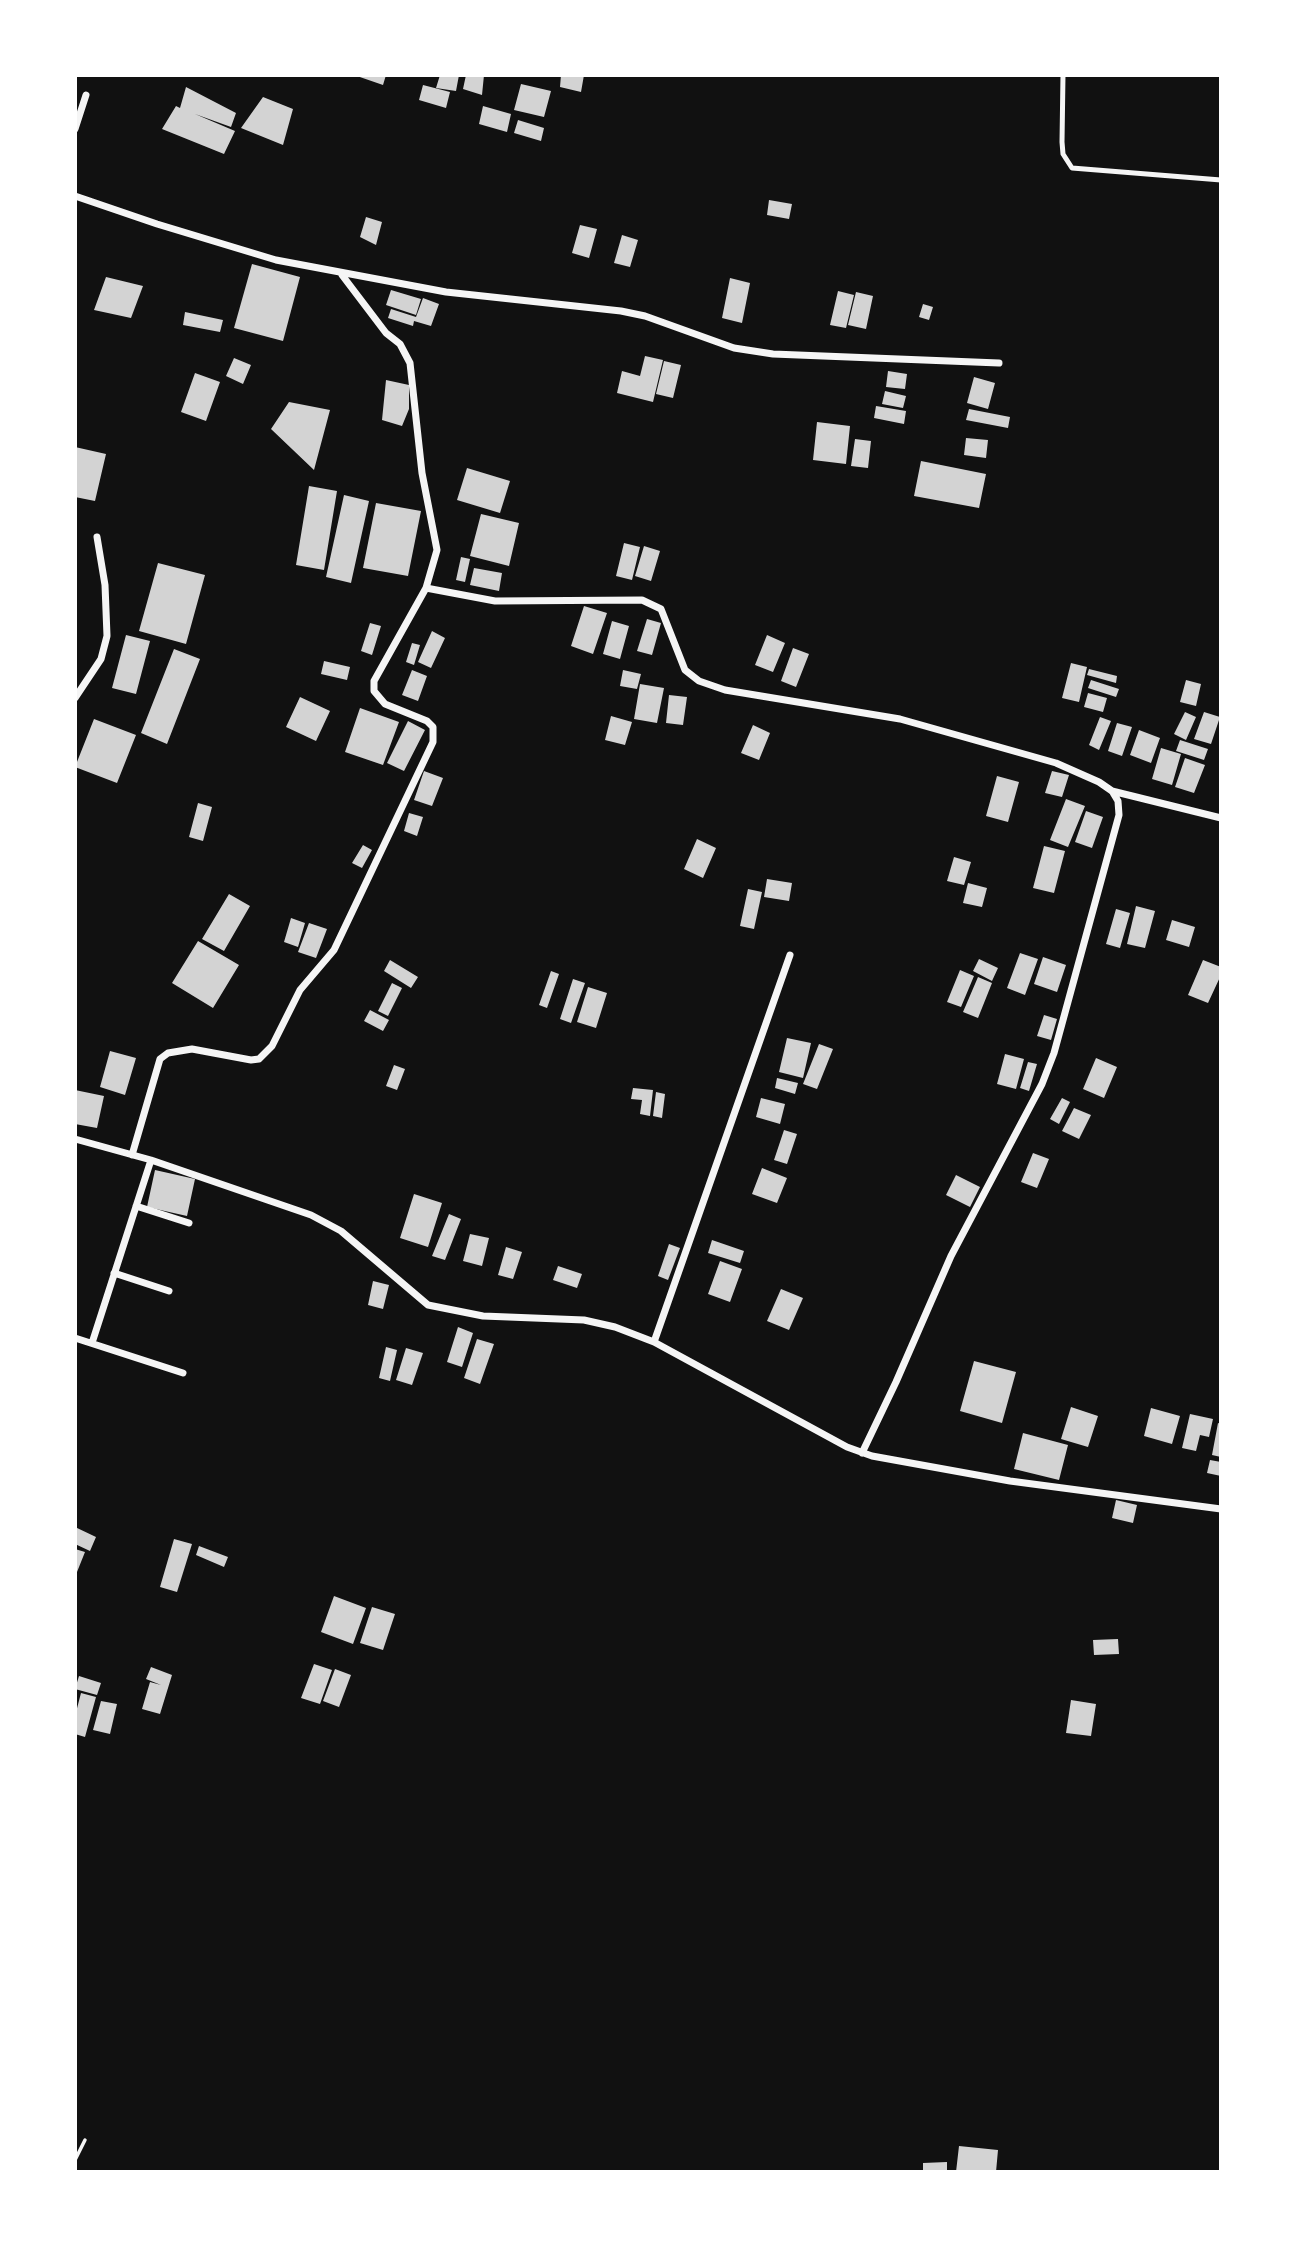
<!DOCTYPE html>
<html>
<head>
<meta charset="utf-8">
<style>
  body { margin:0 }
  #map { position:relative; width:1296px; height:2247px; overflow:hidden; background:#111; font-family:"Nunito Sans",sans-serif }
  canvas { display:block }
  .frame { position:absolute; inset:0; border:77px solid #fff; pointer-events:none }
</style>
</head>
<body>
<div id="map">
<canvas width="1296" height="2247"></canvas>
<div class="frame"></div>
</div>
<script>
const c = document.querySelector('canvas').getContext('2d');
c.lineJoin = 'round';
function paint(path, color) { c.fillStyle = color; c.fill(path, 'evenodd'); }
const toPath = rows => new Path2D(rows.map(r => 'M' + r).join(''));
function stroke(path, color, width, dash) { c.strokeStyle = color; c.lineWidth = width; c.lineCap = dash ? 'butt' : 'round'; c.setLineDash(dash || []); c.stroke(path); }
const building = toPath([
  [354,75,386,75,383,85],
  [440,75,459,75,456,91,436,88],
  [466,75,484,75,482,95,463,89],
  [561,75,584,75,581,92,560,87],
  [521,84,551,91,544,117,514,110],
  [423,85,450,92,446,108,419,100],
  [186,87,236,113,231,127,195,114,235,131,224,154,162,129,176,106,180,108],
  [263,97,293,109,283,145,241,128],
  [483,106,511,114,507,132,479,124],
  [518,120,544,128,541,141,514,133],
  [769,200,792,204,789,219,767,215],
  [366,217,382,222,376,245,360,237],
  [580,225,597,229,589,258,572,253],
  [622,235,638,240,630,267,614,263],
  [252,264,300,277,283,341,234,328],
  [106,277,143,286,131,318,94,310],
  [730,278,750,283,742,323,722,318],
  [391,290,421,299,416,315,386,305],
  [838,291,854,295,846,328,830,325],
  [856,292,873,296,866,329,848,325],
  [423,298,439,304,431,326,414,321,413,326,388,318,391,309,416,317],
  [923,304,933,307,929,320,919,317],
  [185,312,223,320,220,332,183,325],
  [645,356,663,360,653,402,617,393,622,371,640,376],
  [234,358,251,365,243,384,226,376],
  [664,361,681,365,673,398,656,394],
  [888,371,907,374,905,389,886,387],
  [195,373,220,382,206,421,181,412],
  [974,377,995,383,988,409,967,403],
  [386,380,409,385,409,409,402,426,382,420],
  [885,391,906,396,903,408,882,404],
  [289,402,330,410,314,470,271,429],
  [876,406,906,411,904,424,874,418],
  [969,409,1010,417,1008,428,966,420],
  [817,422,850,426,846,464,813,460],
  [966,438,988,440,986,458,964,455],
  [855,439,871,441,868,468,851,466],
  [75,447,106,454,95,501,75,497],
  [921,461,986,474,979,508,914,496],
  [467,468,510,481,500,513,457,500],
  [309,486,337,491,324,570,296,565],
  [344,495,369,501,351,583,326,577],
  [376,503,421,511,408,576,363,568],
  [481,514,519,523,509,566,470,556],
  [624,543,640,547,632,580,616,576],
  [644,546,660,551,651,581,635,576],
  [461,557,470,559,465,582,456,580],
  [158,563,205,575,186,644,139,631],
  [474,568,502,573,499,591,470,585],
  [584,606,607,613,593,654,571,646],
  [647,619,661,623,652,655,637,651],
  [612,621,629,626,620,659,603,654],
  [370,623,381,626,372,655,361,651],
  [432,631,445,638,431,668,418,662],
  [126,635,150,641,136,694,112,688],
  [767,635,785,643,773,672,755,665],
  [412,643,420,645,414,665,406,662],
  [793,648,809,654,796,687,781,681],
  [174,649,200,659,167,744,141,733],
  [324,661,350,667,347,680,321,674],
  [1071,663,1087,667,1079,702,1062,698],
  [1089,669,1117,676,1116,683,1087,675],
  [412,670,427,676,418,701,402,695],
  [623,670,641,674,637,689,620,686],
  [1091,680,1119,689,1116,697,1088,688],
  [1186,680,1201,684,1196,706,1180,702],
  [640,684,664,688,657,723,634,719],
  [1088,693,1107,698,1103,712,1084,707],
  [669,695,687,697,683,725,666,723],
  [300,697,330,711,316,741,286,727],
  [360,708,399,722,383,765,345,752],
  [1185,712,1196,717,1186,740,1174,734],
  [1204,712,1220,717,1211,744,1194,739],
  [611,716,632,722,625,745,605,740],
  [1100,717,1111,721,1099,750,1089,745],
  [94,719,136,735,117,783,75,767],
  [408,721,425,730,404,771,387,763],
  [1117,723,1132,727,1122,756,1108,751],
  [753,725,770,733,759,760,741,753],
  [1139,730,1160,738,1151,763,1130,755],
  [1180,740,1208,749,1204,760,1176,751],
  [1161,748,1181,754,1172,785,1152,779],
  [1185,758,1205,765,1194,793,1175,787],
  [424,771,443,778,432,806,414,800],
  [1052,771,1069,775,1062,797,1045,793],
  [997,776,1019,782,1008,822,986,816],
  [1066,799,1085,806,1068,847,1050,840],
  [198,803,212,807,203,841,189,837],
  [1086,811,1103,817,1092,848,1075,842],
  [409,813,423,817,417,836,404,831],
  [697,839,716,848,703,878,684,869],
  [363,845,372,850,362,868,352,863],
  [1044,846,1065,851,1054,893,1033,888],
  [954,857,971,862,964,885,947,881],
  [767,879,792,883,789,901,764,897],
  [968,883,987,888,982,907,963,903],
  [748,889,762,892,754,929,740,926],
  [229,894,250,906,224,951,202,939],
  [1136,906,1155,911,1145,948,1127,944],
  [1116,909,1130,913,1120,948,1106,944],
  [291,918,305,923,298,947,284,942],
  [1172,920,1195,927,1189,947,1166,940],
  [309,923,327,929,316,958,298,952],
  [198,941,239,965,213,1008,172,983],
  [1020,953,1038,959,1025,995,1007,988],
  [1043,957,1066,965,1057,992,1034,984],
  [979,959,998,968,992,981,973,971],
  [390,960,418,977,411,988,384,971],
  [1203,960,1221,967,1221,975,1208,1003,1188,995],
  [960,970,974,976,961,1007,947,1002],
  [551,971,559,974,547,1008,539,1005],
  [978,977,992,983,978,1018,963,1012],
  [573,979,585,983,571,1023,560,1019],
  [392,983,402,988,388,1016,378,1011],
  [588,987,607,993,596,1028,577,1022],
  [370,1010,389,1020,383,1031,364,1021],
  [1044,1015,1057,1019,1051,1040,1037,1036],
  [787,1038,811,1043,803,1078,779,1072],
  [819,1044,833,1049,817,1089,803,1084],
  [110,1051,136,1058,125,1095,100,1087],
  [1005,1054,1024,1059,1016,1089,997,1084],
  [1096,1058,1117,1067,1104,1098,1083,1089],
  [1028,1062,1037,1064,1029,1091,1020,1088],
  [394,1065,405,1069,397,1090,386,1086],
  [777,1078,798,1083,795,1094,775,1088],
  [633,1088,653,1090,650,1116,640,1114,642,1100,631,1099],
  [75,1090,104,1096,97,1128,75,1124],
  [656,1092,665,1094,662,1118,653,1116],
  [761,1098,785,1104,780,1124,756,1117],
  [1062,1098,1070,1102,1059,1124,1050,1119],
  [1074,1108,1091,1115,1079,1139,1062,1131],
  [784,1130,797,1134,787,1164,774,1160],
  [1033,1153,1049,1159,1037,1188,1021,1182],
  [762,1168,787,1178,777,1203,752,1194],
  [155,1170,195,1179,187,1216,147,1207],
  [956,1175,980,1187,970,1207,946,1195],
  [414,1194,442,1203,428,1247,400,1238],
  [449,1214,461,1219,445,1260,432,1256],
  [470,1234,489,1238,482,1266,463,1261],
  [712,1240,744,1251,740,1263,708,1253],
  [669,1244,680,1248,668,1280,658,1276],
  [506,1247,522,1252,513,1279,498,1275],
  [720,1261,742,1269,730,1302,708,1294],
  [558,1266,582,1274,577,1288,553,1280],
  [373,1281,389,1285,383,1309,368,1305],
  [781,1289,803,1298,789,1330,767,1321],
  [458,1327,473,1333,462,1367,447,1362],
  [477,1339,494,1344,480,1384,464,1378],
  [386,1347,397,1350,390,1381,379,1378],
  [406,1348,423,1353,412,1385,396,1380],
  [974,1361,1016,1372,1002,1423,960,1411],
  [1071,1407,1098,1416,1088,1447,1061,1439],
  [1151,1408,1180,1416,1172,1444,1144,1436],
  [1190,1414,1213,1419,1209,1437,1200,1435,1196,1451,1182,1448],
  [1218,1423,1221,1424,1221,1457,1212,1455],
  [1023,1433,1068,1445,1059,1480,1014,1469],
  [1210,1460,1221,1462,1221,1476,1207,1473],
  [1116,1500,1137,1505,1133,1523,1112,1518],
  [75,1527,96,1537,90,1551,75,1544],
  [174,1539,192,1544,177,1592,160,1587],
  [199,1546,228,1557,224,1567,196,1555],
  [75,1549,85,1552,75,1577],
  [334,1596,366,1608,353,1644,321,1632],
  [372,1607,395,1614,383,1650,360,1643],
  [1118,1639,1119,1654,1094,1655,1093,1640],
  [314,1664,332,1670,320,1704,301,1698],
  [151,1667,172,1675,160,1714,142,1709,150,1682,161,1685,146,1679],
  [335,1669,351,1675,339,1707,323,1701],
  [79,1676,101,1683,97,1695,75,1689],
  [81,1693,96,1697,85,1737,75,1734,75,1716],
  [1071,1700,1096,1704,1091,1736,1066,1733],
  [101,1701,117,1704,110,1734,93,1730],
  [959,2146,998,2150,996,2172,956,2172],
  [947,2162,947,2172,923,2172,923,2163]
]);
const path = toPath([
  [75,2160,85,2140]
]);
const service = toPath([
  [1063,75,1062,142,1063,154,1072,168,1221,180]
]);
const minor = toPath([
  [75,129,86,95],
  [75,196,157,224,276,260,446,292,621,311,645,316,734,348,773,354,999,363],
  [426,588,495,601,642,600,661,609,685,670,699,681,725,690,900,719,1056,763,1099,782,1112,791,1118,801,1119,815,1054,1053,1042,1084,951,1256,896,1382,862,1453],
  [75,698,101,659,107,636,105,585,97,537],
  [1112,791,1221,818],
  [75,1139,151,1160,311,1215,341,1231,428,1305,483,1316,584,1320,615,1327,654,1342,847,1447,872,1456,1010,1481,1221,1509],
  [132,1155,160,1059,168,1053,192,1049,251,1060,259,1059,272,1046,300,990,334,950,433,742,433,727,427,721,385,704,374,691,374,681,426,588,437,550,422,473,410,363,400,344,386,333,342,275],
  [136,1206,189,1223],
  [114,1273,169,1291],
  [75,1338,183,1373],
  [654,1342,790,955],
  [92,1343,151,1160]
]);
paint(building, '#d3d3d3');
stroke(path, '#f5f5f5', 3.5);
stroke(service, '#f5f5f5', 5);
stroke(minor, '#f5f5f5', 7);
</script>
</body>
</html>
